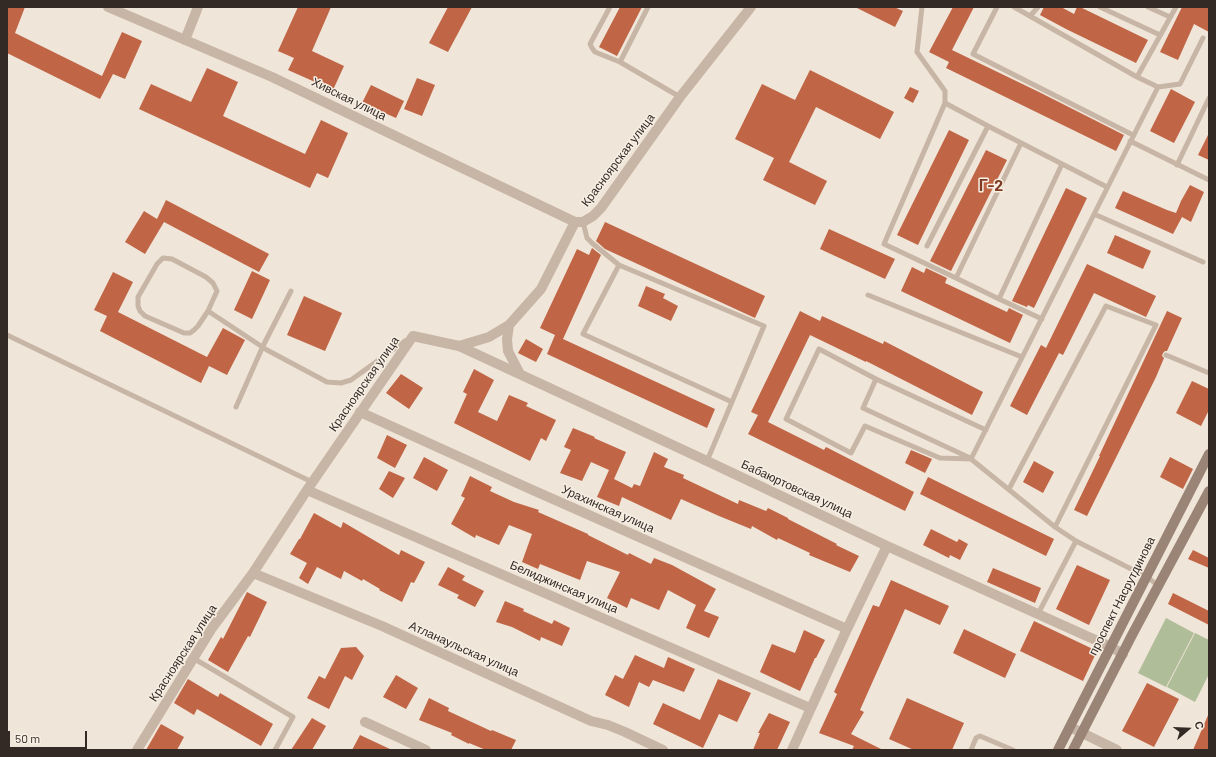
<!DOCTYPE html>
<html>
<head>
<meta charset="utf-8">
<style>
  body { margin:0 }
  #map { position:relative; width:1216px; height:757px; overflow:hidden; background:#efe5d8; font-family:Barlow,sans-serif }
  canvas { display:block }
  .frame { position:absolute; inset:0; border:8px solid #332a26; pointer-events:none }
  .north { position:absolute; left:1168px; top:709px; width:40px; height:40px; -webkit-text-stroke:3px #f8efe4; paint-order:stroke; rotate:71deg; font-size:11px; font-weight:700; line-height:16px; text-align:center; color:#332a26 }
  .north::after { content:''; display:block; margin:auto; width:14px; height:18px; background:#332a26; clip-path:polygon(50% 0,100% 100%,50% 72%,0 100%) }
  .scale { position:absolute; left:8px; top:731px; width:79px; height:18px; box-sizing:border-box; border:2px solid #332a26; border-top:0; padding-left:5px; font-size:12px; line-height:14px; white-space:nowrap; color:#332a26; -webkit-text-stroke:3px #f8efe4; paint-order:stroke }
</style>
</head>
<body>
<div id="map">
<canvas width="1216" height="757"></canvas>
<div class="frame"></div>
<div class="north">С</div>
<div class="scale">50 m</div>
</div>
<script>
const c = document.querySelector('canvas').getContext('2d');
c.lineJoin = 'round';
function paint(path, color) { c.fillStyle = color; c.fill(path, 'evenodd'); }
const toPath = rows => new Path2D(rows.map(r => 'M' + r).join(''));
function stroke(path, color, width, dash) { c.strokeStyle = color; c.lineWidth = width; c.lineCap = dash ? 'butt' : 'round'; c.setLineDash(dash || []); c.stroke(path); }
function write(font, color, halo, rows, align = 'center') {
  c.font = font + ' Barlow,sans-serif'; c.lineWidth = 3; c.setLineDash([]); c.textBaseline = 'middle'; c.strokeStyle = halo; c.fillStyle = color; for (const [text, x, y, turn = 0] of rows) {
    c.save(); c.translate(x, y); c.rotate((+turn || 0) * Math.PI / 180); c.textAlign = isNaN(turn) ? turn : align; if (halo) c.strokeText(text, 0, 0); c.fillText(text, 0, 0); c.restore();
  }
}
const green = toPath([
  [1166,618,1194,633,1166,687,1138,673],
  [1195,633,1209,640,1209,674,1195,702,1167,687]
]);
const building = toPath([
  [7,7,25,7,15,33,102,76,122,32,142,41,125,79,113,74,100,99,7,53],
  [298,7,331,7,312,51,344,66,333,90,288,70,294,58,278,51],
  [448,7,472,7,448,52,429,43],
  [620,7,642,7,617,56,599,47],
  [855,7,894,7,903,11,895,27],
  [953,7,974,7,952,50,1041,93,1124,135,1116,151,946,68,949,62,929,52],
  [1044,7,1061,7,1074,14,1077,7,1080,7,1148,40,1136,63,1066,29,1040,15],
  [1182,7,1209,7,1209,32,1194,24,1178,60,1160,52],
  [207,68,238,82,223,116,305,154,321,120,348,133,328,178,317,173,310,188,139,109,151,84,191,102],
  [810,70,894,112,880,139,816,107,789,162,827,181,815,205,763,180,774,158,735,139,762,84,795,100],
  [417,78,435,85,422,116,404,109],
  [371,85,404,101,396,118,362,103],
  [910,87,919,91,913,103,904,98],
  [1171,89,1195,102,1174,143,1150,131],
  [949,130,969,140,918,245,897,235],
  [1209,133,1209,160,1198,155],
  [986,150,1007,160,951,271,930,261],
  [1190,185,1204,192,1191,222,1182,217,1173,234,1115,208,1123,191,1167,210,1176,213,1181,201],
  [1066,188,1087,198,1034,308,1028,305,1027,307,1012,301],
  [166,200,269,254,259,272,164,222,145,254,125,242,144,211,157,219],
  [605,222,765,296,755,318,605,249,596,241],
  [829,229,895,259,885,279,820,249],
  [1115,235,1151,251,1143,269,1107,253],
  [592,248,601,255,563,339,715,409,707,428,547,354,555,335,540,328,577,249,589,255],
  [1087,264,1156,296,1146,317,1094,293,1063,355,1059,353,1027,415,1010,406,1041,345,1046,348],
  [912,267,924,273,926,268,947,278,945,283,1007,312,1009,308,1023,315,1010,343,901,291],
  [252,271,270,280,252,319,234,310],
  [113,272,133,282,118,312,207,357,223,328,245,340,227,375,209,366,201,383,100,331,107,316,94,310],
  [646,286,665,294,663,298,678,306,671,321,638,306],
  [304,296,342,313,325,351,287,335],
  [800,311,820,321,822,316,883,344,884,341,983,392,972,415,866,361,866,362,810,335,768,422,824,450,826,447,914,492,905,511,748,434,758,415,751,412],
  [1167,311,1182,318,1167,351,1165,351,1163,353,1162,356,1164,358,1156,377,1087,516,1074,510,1100,456,1099,456],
  [526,339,543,349,536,362,518,353],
  [474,369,494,380,478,412,497,421,509,395,528,403,526,406,556,420,546,441,541,438,530,461,454,423,467,394,463,392],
  [401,374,423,388,409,409,386,393],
  [1192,381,1209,389,1209,410,1201,426,1176,413],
  [573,428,595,437,594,438,626,452,614,479,632,488,634,484,640,486,654,452,668,459,664,467,684,475,683,478,738,504,739,500,766,511,768,508,788,518,788,519,837,544,836,545,859,556,850,572,809,555,810,553,778,538,777,540,752,526,751,529,719,516,681,499,671,520,622,497,619,506,597,497,609,470,591,462,582,481,560,473,571,450,564,447],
  [387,435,407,445,395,468,377,458],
  [911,450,932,459,925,473,905,463],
  [424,457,448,470,437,491,413,478],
  [1170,457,1193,469,1183,489,1160,477],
  [1034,461,1054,472,1043,493,1023,482],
  [389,471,405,478,393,498,379,489],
  [470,476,492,487,490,491,514,502,539,510,538,512,588,534,588,535,628,555,629,553,651,564,654,558,672,565,716,589,704,611,719,617,709,638,686,628,696,605,668,590,659,610,631,598,627,608,607,598,620,572,587,561,580,580,540,564,538,569,522,562,532,534,509,525,499,545,476,535,475,538,451,524,465,498,461,496],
  [928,477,1054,539,1046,556,920,494],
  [314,513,341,528,343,522,399,555,401,550,425,562,414,583,411,582,402,602,379,590,380,589,363,579,362,581,344,571,341,579,317,567,308,584,299,578,307,563,290,554,299,539,300,539],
  [931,529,957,542,959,539,968,544,960,560,950,555,949,558,923,545],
  [1193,550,1209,558,1209,568,1188,559],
  [1077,565,1110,580,1089,625,1056,609],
  [448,567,465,576,462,580,484,591,475,607,457,598,459,595,438,585],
  [993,568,1041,588,1035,603,987,582],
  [891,580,949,606,940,625,905,609,860,710,864,712,851,734,883,750,852,750,854,746,819,733,837,694,834,692,873,605,879,607],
  [247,592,267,602,250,637,248,636,228,672,208,660,221,637,223,639],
  [1173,593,1209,611,1209,625,1168,604],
  [505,601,524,609,523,611,552,624,554,620,570,628,562,646,541,637,540,641,512,627,496,622],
  [1034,621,1097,651,1083,681,1020,651],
  [964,629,1016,654,1005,678,953,653],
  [804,630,825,640,816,658,815,658,800,691,760,672,772,644,795,653],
  [356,647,364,656,352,680,345,676,329,709,307,698,319,676,325,679,341,648],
  [635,655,664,668,668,657,695,669,684,692,653,680,649,687,639,682,629,707,605,695,615,675,623,679],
  [396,675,418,688,406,709,383,697],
  [188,679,218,697,220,693,273,724,261,746,197,709,194,715,174,703],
  [718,679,751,693,737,722,719,714,703,748,653,724,663,703,700,720],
  [1147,683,1179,699,1154,747,1122,731],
  [429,698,449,708,448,711,491,731,492,730,516,740,511,750,486,750,469,743,469,744,451,735,452,733,419,720],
  [907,698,964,723,952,750,914,750,889,739],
  [769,713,790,722,777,750,753,750,760,733,758,733],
  [1209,713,1209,750,1193,750],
  [312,718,326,726,312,750,291,750],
  [161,724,184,737,177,750,146,750],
  [360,735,392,750,352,750]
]);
const service = toPath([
  [610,7,590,44,592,48,595,52,620,62,680,97],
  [922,7,917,52,945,91,945,103,884,244,956,278],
  [997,7,973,54,1133,135],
  [1014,7,1137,77],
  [1100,7,1160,35],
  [1148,7,1170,17],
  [1030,16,1038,7],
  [620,62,648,7],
  [1158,87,1180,84,1203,38],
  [945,103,988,126,1107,187],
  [1130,141,1209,180],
  [1021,143,956,278,999,299,1062,164],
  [1177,165,1209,98],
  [1094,214,1203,262],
  [583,222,587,238,592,243,619,265],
  [927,246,988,126],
  [868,295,1022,357],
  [999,299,1042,319],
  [208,311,198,326,194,330,190,333,184,333,145,316,140,311,138,306,138,297,157,264,163,258,172,259,206,277,213,283,217,291,208,311,267,350,327,382,341,383,351,380,405,341],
  [7,335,312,482],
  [1166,355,1209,373],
  [876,379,819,349,786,419,851,453,865,426,940,458,971,459],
  [236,407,263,346,291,291],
  [968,457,863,408,876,379,986,430],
  [707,461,764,326,619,265,583,334,732,402],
  [1009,489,1106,306,1156,325,1055,527],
  [1159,586,1147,577,1076,541,1055,527,971,459,1158,87,1137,77,1176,7],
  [1038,614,1076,541],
  [193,658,293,717,275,750],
  [971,750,976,738,980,736,1013,750]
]);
const minor = toPath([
  [108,7,272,77,575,222],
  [185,40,198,7],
  [509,325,507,339,508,351,520,374],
  [459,346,707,461,887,546,1111,647,1123,654],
  [360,412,528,488,847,629],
  [307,490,810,708],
  [253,573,382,626,591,721,608,725,625,732,663,750],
  [365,722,426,750],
  [1070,727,1117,750],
  [137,750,212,628,253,573,307,490,413,336,459,346,489,337,509,325,541,289,575,222,583,222,593,216,601,208,680,97,751,7],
  [792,750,847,629,887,546]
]);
const secondary = toPath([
  [1058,750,1209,454],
  [1073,750,1132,635,1209,491]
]);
const streetNames = [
  ["Хивская улица",349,99,26],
  ["Красноярская улица",618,160,-53],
  ["Красноярская улица",364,384,-55],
  ["Бабаюртовская улица",797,489,25],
  ["Урахинская улица",608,509,24],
  ["Белиджинская улица",564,587,23],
  ["проспект Насрутдинова",1122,596,-63],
  ["Атланаульская улица",464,649,24],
  ["Красноярская улица",183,653,-57]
];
const districtNames = [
  ["Г-2",991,186]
];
paint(green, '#b0bd99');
paint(building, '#c06545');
stroke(service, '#c7b5a5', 5);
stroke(minor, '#c7b5a5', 10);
stroke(secondary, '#9a8476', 10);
write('12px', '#332a26', '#f8efe4', streetNames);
write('bold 16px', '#7e3a23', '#f8efe4', districtNames);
</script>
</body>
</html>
